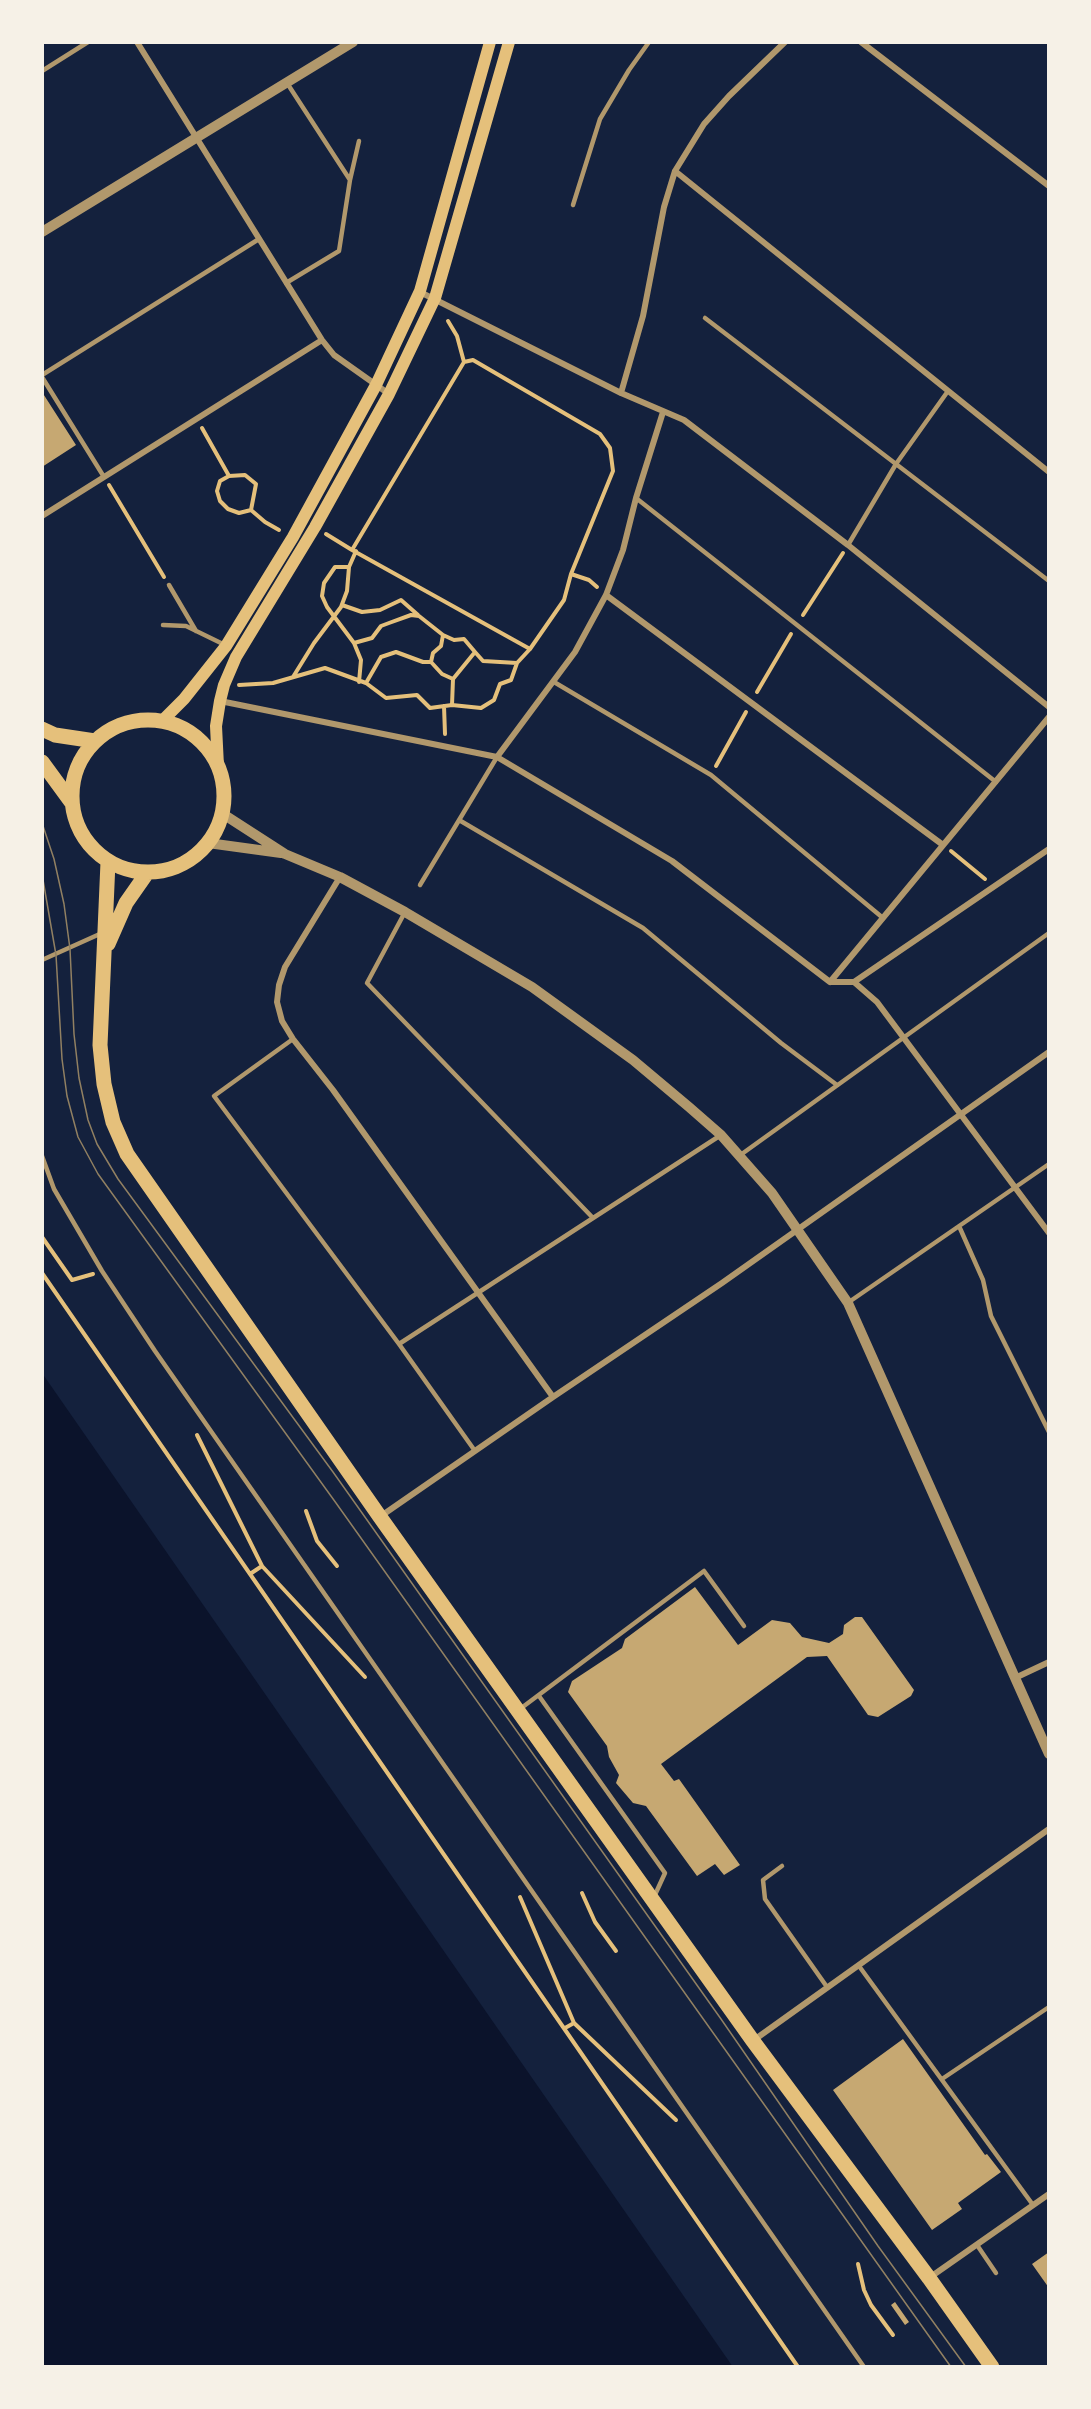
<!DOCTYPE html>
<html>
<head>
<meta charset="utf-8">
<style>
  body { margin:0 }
  #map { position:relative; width:1091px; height:2409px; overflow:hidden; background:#14213d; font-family:"Source Sans 3",sans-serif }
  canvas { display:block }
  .frame { position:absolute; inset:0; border:44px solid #f6f1e7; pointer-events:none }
</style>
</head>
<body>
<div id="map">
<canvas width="1091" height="2409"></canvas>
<div class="frame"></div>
</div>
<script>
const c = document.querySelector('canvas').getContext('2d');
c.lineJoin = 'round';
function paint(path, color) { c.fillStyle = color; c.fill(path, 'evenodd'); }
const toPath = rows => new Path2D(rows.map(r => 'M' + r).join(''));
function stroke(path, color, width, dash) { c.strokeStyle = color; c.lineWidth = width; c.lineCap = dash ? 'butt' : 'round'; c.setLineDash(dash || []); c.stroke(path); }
const water = toPath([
  [42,1373,733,2367,42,2367]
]);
const building = toPath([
  [42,392,76,445,42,467],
  [695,1587,738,1645,772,1620,790,1623,802,1637,829,1643,843,1634,844,1625,855,1617,862,1617,914,1690,911,1696,878,1717,868,1715,827,1656,807,1657,661,1764,674,1781,679,1779,740,1865,724,1875,715,1864,697,1876,646,1806,633,1803,616,1783,619,1775,609,1757,607,1746,568,1692,572,1681,622,1648,625,1639],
  [903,2039,985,2155,987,2154,1001,2172,958,2203,962,2209,932,2230,833,2090],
  [1049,2252,1049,2288,1032,2264],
  [895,2302,909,2322,905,2325,891,2305]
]);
const path = toPath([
  [448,321,457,336,464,362],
  [202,428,229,476,245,475,256,484,251,510,265,522,279,530],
  [229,476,220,481,217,491,220,501,228,509,239,513,251,510],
  [109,485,164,577],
  [326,534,352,550,530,649,564,600,571,574,613,471,610,448,600,434,473,360,464,362,352,550],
  [349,567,335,567,324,583,322,596,327,607,354,643,361,660,359,682],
  [571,574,589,580,597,587],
  [342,605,362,612,380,610,401,600,418,615],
  [803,615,843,553],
  [354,643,372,638,381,626,389,623,411,615,419,616,443,635,454,640,464,639,475,652],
  [431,662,433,653,441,646,443,635],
  [293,677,314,643,341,607,347,591,349,567,356,551],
  [366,683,386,698,417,695,430,708,452,705,481,708,494,700,500,684,511,680,517,663,530,649],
  [239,685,273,683,325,668,366,683,381,657,396,652,423,662,431,662,442,674,453,679,475,652,483,661,517,663],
  [757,692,791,634],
  [452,705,453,679],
  [444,706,445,734],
  [716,766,746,712],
  [951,851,985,879],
  [42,1237,72,1280,93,1274],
  [42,1273,798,2367],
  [197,1435,262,1566],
  [306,1511,317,1541,337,1566],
  [250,1574,262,1566,365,1677],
  [582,1893,595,1922,616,1951],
  [520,1897,574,2023],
  [565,2028,574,2023,676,2120],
  [858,2264,864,2290,871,2305,893,2335]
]);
const service = toPath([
  [42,71,88,42],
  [350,180,359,141],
  [573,205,600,119,629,70,649,42],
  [286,283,339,251,350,180,287,83],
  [705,318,1049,581],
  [42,375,259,239],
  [42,377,104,477],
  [636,498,996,782],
  [848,545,896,464,948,391],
  [169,585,196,631],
  [163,625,186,626,225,645],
  [554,682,711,775,883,918],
  [459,820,643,928,781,1043,837,1085],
  [420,885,497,757],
  [405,912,367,983,593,1218],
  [42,960,102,933],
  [293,1039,214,1096,399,1344,475,1451],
  [42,1156,54,1189,102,1271,155,1351,864,2367],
  [739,1156,1049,933],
  [959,1226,983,1280,991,1316,1049,1432],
  [849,1302,1049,1164],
  [399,1344,721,1135],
  [539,1696,665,1873,654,1897],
  [520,1709,704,1571,744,1626],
  [782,1866,763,1880,765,1899,827,1987],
  [859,1966,1033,2205],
  [942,2079,1049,2007],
  [977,2245,996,2273]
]);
const minor = toPath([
  [137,42,322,340,334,355,389,394],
  [861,42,1049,186],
  [675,171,1049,472],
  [420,292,621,393,684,420,848,545,1049,707],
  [621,393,643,316,664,207,675,171,704,124,729,96,785,42],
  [42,516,322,340],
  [606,595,943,845],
  [220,701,497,757,672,861,830,982,854,982,877,1002,1049,1233],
  [497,757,575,652,606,595,623,550,636,498,663,412],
  [340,877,285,967,279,985,277,1002,282,1021,293,1039,333,1090,553,1397],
  [830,982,1049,717],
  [854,982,1049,849],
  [381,1516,553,1397,722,1283,1049,1052],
  [1015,1678,1049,1662],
  [754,2040,1049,1829],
  [929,2278,1049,2194]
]);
const tertiary = toPath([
  [42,232,353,42],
  [223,814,285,854,340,877,405,912,532,987,633,1060,689,1107,721,1135,772,1193,848,1303,1049,1754],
  [208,843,281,853]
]);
const secondary = toPath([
  [162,721,184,699,226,646,293,537,376,385,420,291,490,42],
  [218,766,216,726,220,701,224,685,236,657,315,527,389,394,435,298,509,42]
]);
const primary = toPath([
  '72 796a76 76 0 1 1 152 0a76 76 0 1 1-152 0Z',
  [42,729,55,735,95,741],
  [42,762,72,803],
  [108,862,100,1045,104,1084,113,1122,127,1154,380,1517,753,2041,929,2278,992,2367],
  [108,944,126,903,147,873]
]);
const tram = toPath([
  [42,823,54,859,64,904,70,949,74,1034,79,1078,88,1120,97,1144,118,1179,333,1472,721,2019,878,2246,966,2367],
  [42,874,56,955,62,1059,67,1096,78,1137,98,1174,336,1503,951,2367]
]);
paint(water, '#0b132b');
paint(building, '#c6a872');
stroke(path, '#e5c07b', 4);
stroke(service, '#b1986c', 4.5);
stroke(minor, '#b1986c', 6);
stroke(tertiary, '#b1986c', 10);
stroke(secondary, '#e5c07b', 12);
stroke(primary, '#e5c07b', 15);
stroke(tram, '#918062', 1.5);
</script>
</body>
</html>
